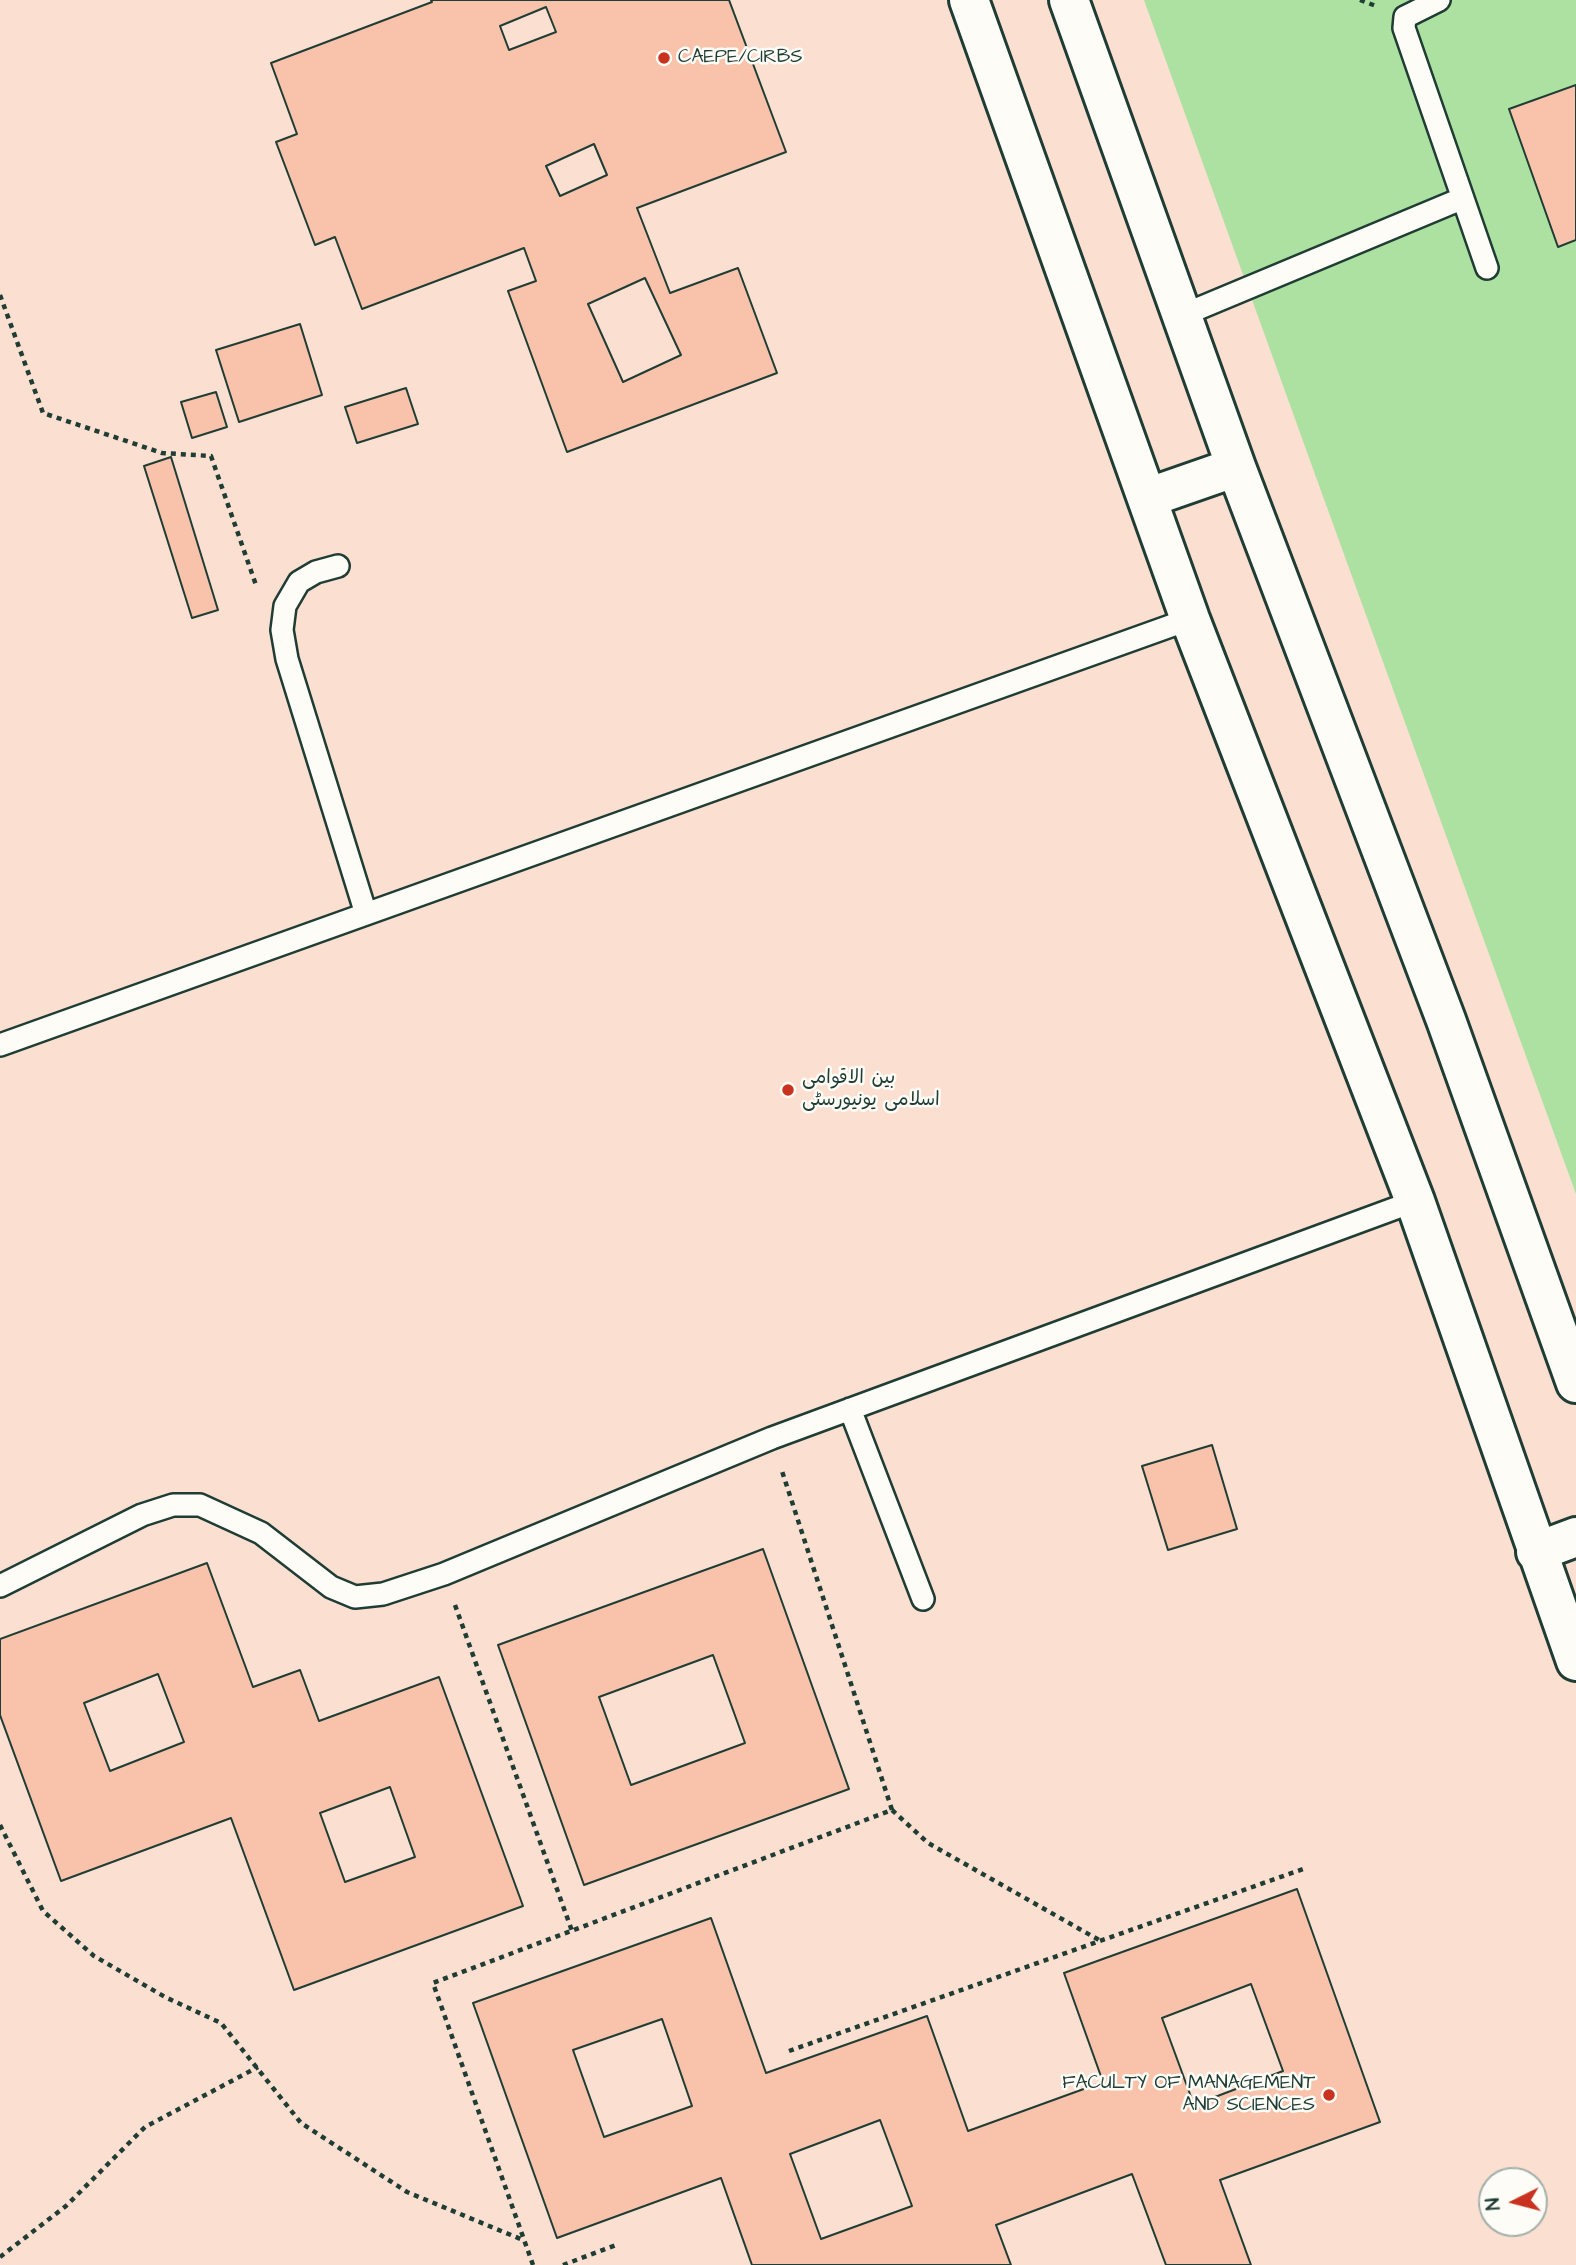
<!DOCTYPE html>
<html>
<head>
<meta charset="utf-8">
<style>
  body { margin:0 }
  #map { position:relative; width:1576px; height:2265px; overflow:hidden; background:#fcebe0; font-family:"Architects Daughter",sans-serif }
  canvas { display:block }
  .north { position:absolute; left:1478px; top:2167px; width:70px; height:70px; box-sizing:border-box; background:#fdfcf7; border:2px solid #a4b0a9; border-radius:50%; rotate:264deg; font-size:19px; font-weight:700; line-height:28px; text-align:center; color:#1f3d34 }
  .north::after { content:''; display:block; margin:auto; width:24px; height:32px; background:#c8321e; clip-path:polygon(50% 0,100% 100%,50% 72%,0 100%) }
</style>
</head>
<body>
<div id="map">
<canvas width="1576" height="2265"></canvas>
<div class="north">N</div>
</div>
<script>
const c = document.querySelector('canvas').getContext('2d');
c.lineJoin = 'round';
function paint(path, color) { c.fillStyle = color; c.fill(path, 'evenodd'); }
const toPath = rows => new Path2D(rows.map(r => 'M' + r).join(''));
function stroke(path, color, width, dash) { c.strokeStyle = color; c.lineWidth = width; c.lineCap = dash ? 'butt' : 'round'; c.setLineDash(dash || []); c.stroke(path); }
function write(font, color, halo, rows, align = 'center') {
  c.font = font + ' "Architects Daughter","Playpen Sans Arabic",sans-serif'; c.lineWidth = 5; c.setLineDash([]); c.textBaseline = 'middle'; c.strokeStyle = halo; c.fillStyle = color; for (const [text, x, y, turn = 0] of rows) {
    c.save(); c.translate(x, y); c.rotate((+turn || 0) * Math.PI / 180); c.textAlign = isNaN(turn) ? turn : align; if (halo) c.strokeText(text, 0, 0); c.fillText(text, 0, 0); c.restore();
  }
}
const built = toPath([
  [0,0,1576,0,1576,2265,0,2265],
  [1492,2181,1534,2181,1534,2223,1492,2223]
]);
const green = toPath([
  [1144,0,1576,0,1576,1194,1312,466]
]);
const building = toPath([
  [431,0,729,0,786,152,637,208,670,293,738,268,777,373,567,452,508,291,536,281,524,248,362,309,335,237,315,245,276,142,297,134,271,63,432,2,431,0],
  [546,7,556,32,509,50,500,26,546,7],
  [594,144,607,175,560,196,546,166,594,144],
  [645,278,681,355,623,382,588,304,645,278],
  [1576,85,1576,240,1558,247,1509,109,1576,85],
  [300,324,322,395,239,422,216,350,300,324],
  [406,388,418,424,357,443,345,407,406,388],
  [216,392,227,427,192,438,181,402,216,392],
  [171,457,218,610,192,618,144,466,171,457],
  [1212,1445,1237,1529,1168,1550,1142,1466,1212,1445],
  [763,1549,849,1789,584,1885,498,1645,763,1549],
  [713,1655,745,1743,631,1785,599,1697,713,1655],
  [207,1563,253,1687,300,1670,319,1721,439,1677,523,1906,294,1990,231,1818,61,1881,0,1715,0,1639,207,1563],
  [158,1674,184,1742,110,1771,84,1703,158,1674],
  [390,1787,415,1857,345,1882,320,1813,390,1787],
  [1297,1889,1380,2122,1220,2180,1251,2265,1166,2265,1132,2174,996,2225,1011,2265,752,2265,721,2178,557,2238,473,2003,711,1918,766,2073,927,2016,968,2131,1103,2082,1064,1973,1297,1889],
  [1251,1984,1283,2071,1194,2105,1162,2018,1251,1984],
  [662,2019,692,2106,604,2137,573,2050,662,2019],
  [880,2120,912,2206,821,2239,790,2154,880,2120]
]);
const path = toPath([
  [1360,0,1376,6],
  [0,295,43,413,162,453,211,456,257,588],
  [455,1605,572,1931],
  [892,1810,928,1843,1099,1940],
  [0,1825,43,1911,94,1956,165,1997,221,2023,301,2123,407,2192,523,2240],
  [789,2051,1306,1868],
  [0,2257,66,2206,145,2127,258,2067],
  [533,2265,433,1983,892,1810,781,1468],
  [563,2265,619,2244]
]);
const service = toPath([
  [1439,0,1405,17,1404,28,1487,268],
  [1183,315,1461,199],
  [338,566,316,572,299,582,285,606,282,630,287,659,366,914],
  [0,1045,1190,619],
  [850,1409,923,1599],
  [0,1586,142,1515,173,1505,200,1505,261,1533,331,1587,355,1597,383,1594,444,1574,772,1438,1415,1201]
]);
const tertiary = toPath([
  [969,0,1190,619,1415,1201,1576,1661],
  [1069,0,1236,467,1446,1020,1576,1383],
  [1147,498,1236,467],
  [1536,1552,1576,1537]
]);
const markers = [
  [664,58,7,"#c8321e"],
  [788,1090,7,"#c8321e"],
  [1329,2095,7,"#c8321e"]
];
const poiNames = [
  ["CAEPE/CIRBS",678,58],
  ["بین الاقوامی",802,1079],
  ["اسلامی یونیورسٹی",802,1101],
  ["FACULTY OF MANAGEMENT",1315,2084,"right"],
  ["AND SCIENCES",1315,2106,"right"]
];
paint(built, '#fbdfd0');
paint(green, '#ade1a2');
paint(building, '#f8c2ab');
stroke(building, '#1f3d34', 2);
stroke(service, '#1f3d34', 26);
stroke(tertiary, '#1f3d34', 44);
stroke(path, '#1f3d34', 4.5, [5, 5]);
stroke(service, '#fdfcf7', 21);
stroke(tertiary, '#fdfcf7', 38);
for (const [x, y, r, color] of markers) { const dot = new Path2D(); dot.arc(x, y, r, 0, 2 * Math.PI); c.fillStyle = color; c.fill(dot); stroke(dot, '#fdfcf7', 2.5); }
write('19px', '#1f3d34', '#fdfcf7', poiNames, 'left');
</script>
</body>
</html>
